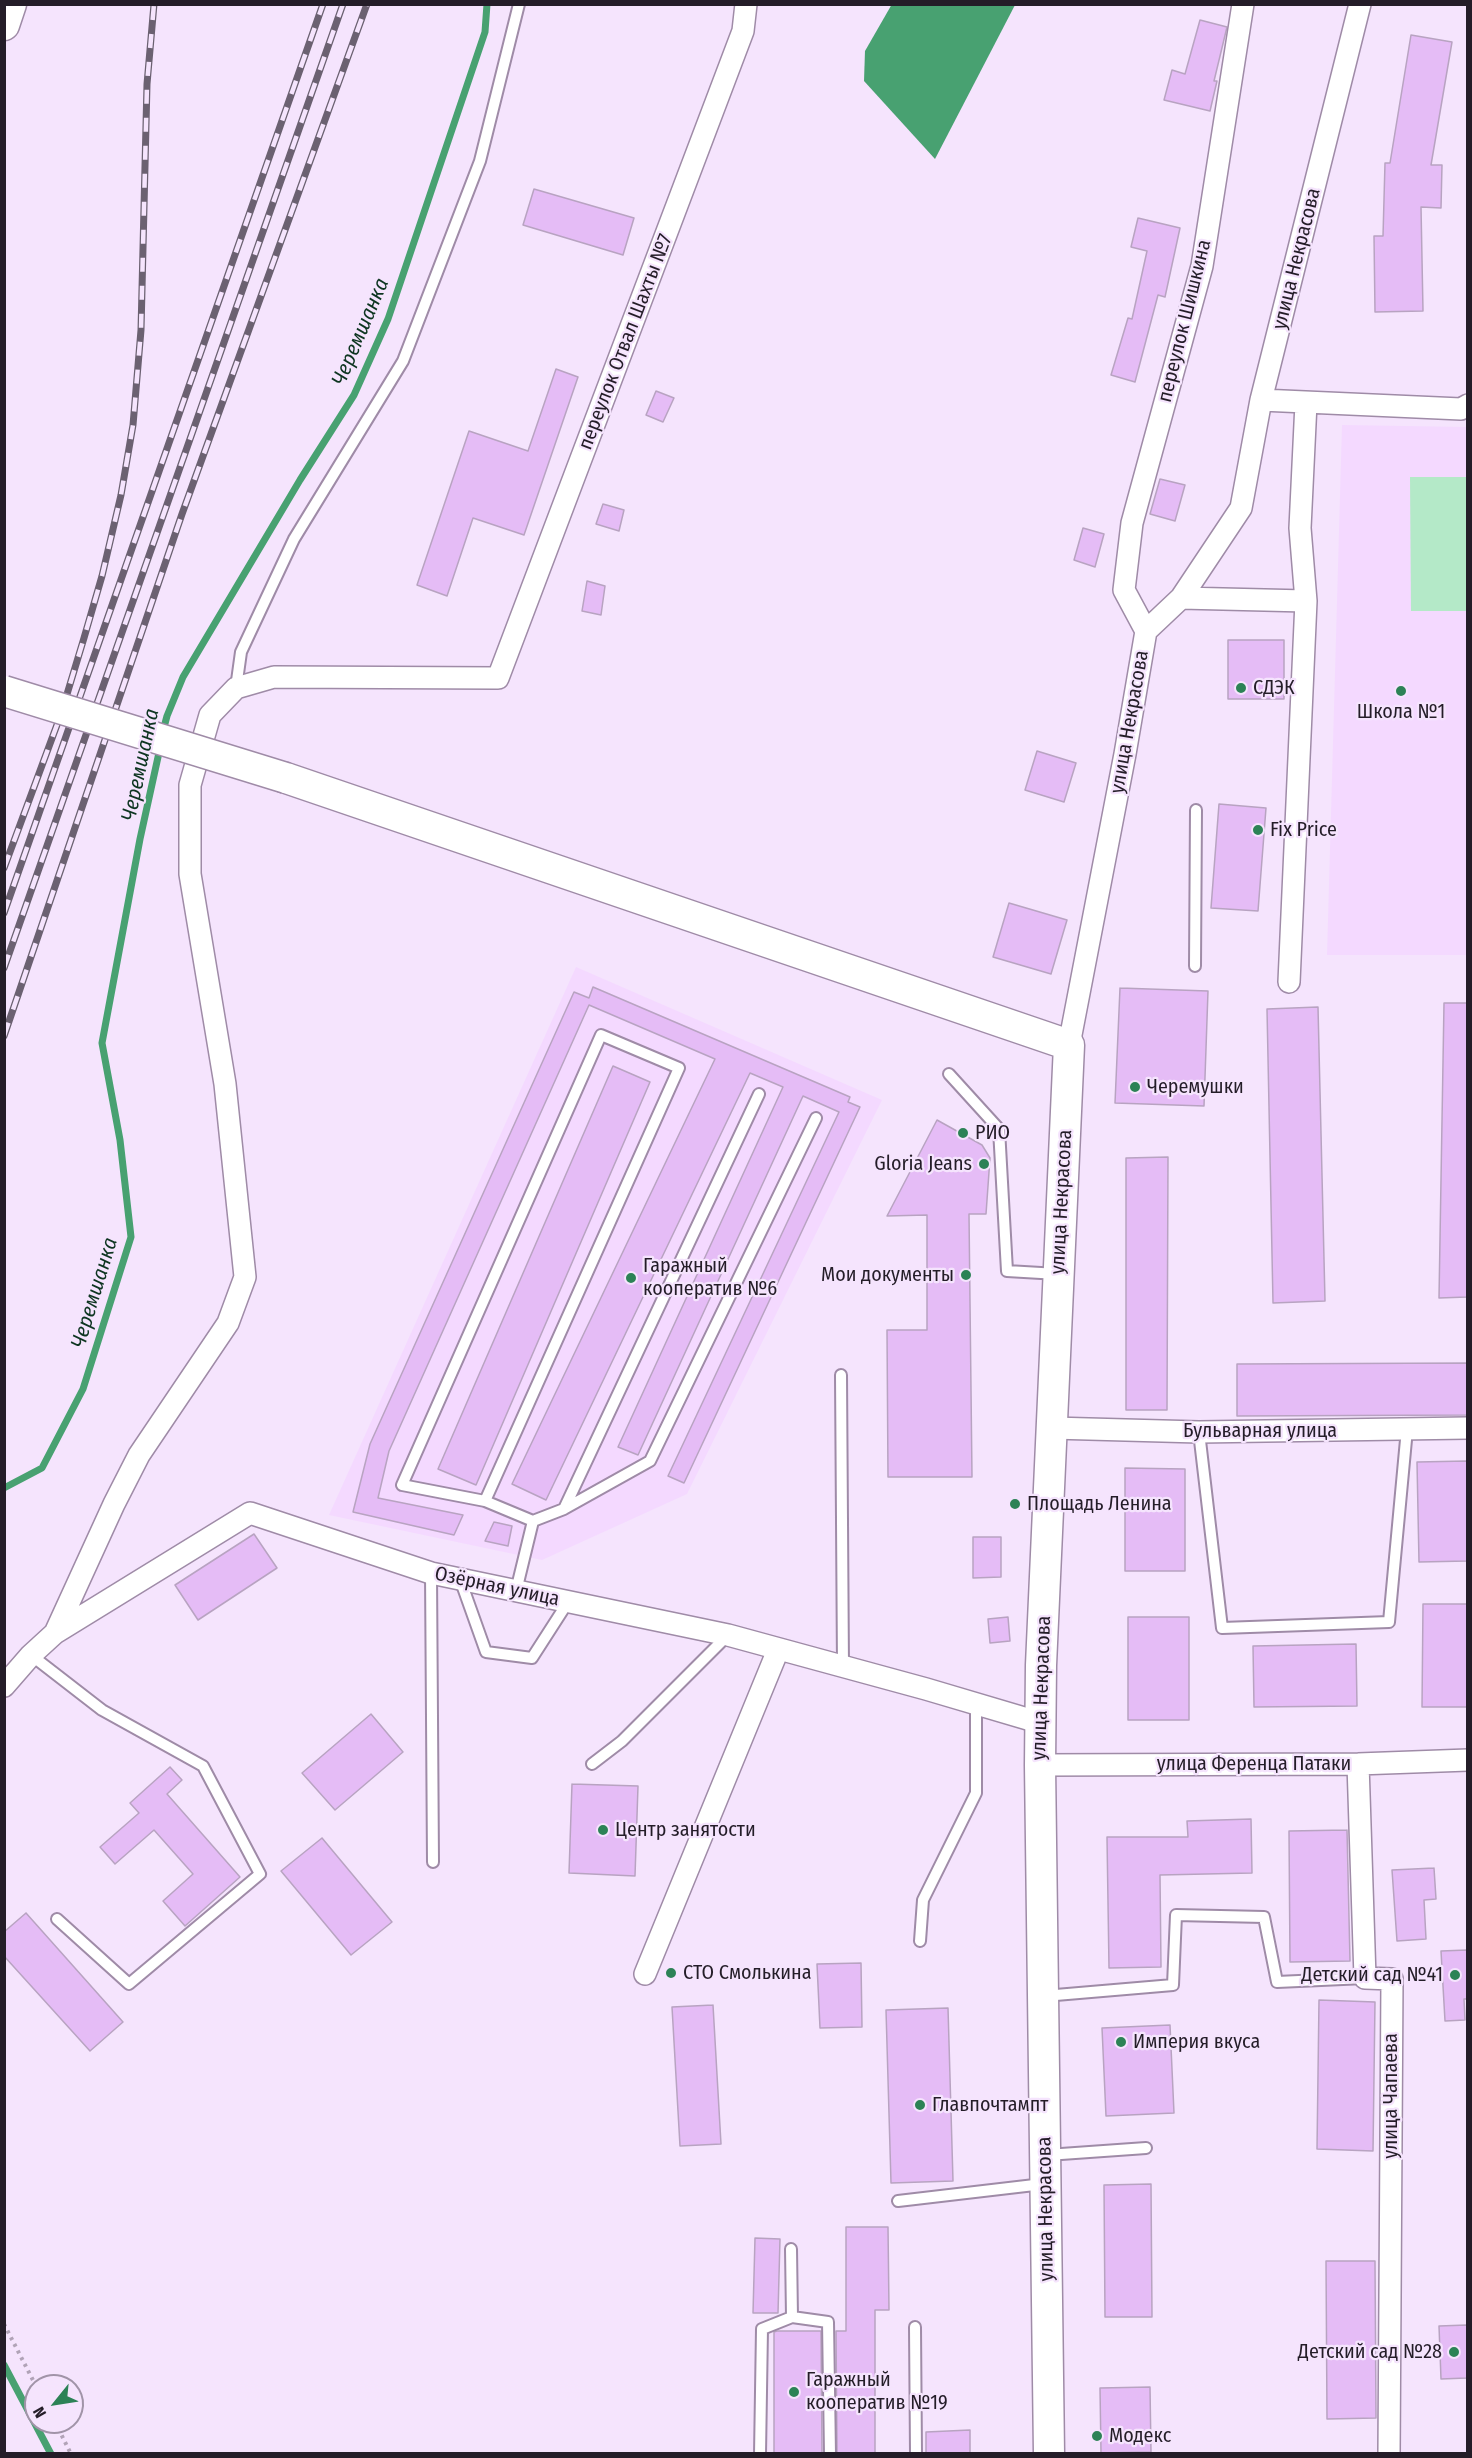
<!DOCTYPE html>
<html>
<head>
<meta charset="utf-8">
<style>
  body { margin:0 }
  #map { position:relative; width:1472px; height:2458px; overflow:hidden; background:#f5e4fd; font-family:"Fira Sans Condensed",sans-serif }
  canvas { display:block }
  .frame { position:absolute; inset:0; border:6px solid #241d28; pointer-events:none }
  .north { position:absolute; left:24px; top:2374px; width:60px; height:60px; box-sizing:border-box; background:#f5e4fd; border:2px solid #a194a8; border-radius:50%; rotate:240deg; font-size:16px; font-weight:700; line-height:24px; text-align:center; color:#241d28 }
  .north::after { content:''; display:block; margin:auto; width:21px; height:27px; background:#2c8256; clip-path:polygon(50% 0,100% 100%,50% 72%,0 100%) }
</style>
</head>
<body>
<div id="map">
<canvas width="1472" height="2458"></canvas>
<div class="frame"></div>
<div class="north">N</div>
</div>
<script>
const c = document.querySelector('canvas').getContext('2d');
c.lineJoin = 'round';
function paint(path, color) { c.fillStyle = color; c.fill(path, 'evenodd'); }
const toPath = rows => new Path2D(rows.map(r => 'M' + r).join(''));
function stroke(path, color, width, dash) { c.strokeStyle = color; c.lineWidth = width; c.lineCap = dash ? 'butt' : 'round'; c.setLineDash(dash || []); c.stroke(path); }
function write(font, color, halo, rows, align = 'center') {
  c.font = font + ' "Fira Sans Condensed",sans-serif'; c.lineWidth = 4.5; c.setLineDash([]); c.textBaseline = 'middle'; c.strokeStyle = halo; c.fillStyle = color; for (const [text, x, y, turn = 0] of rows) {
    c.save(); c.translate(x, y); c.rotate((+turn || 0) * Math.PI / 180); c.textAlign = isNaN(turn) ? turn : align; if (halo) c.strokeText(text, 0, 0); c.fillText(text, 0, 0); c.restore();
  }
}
const built = toPath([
  [1342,425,1467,427,1467,955,1327,955],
  [576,967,882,1100,687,1494,542,1560,329,1515]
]);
const green = toPath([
  [1410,477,1467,477,1467,611,1411,611]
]);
const water = toPath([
  [892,4,1015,5,935,159,864,81,865,51]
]);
const stream = toPath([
  [163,731,167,716,183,677,300,480,354,395,388,319,485,32,487,4],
  [4,1488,42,1468,83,1389,131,1237,120,1140,102,1043,140,839,160,748],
  [4,2365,51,2454]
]);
const building = toPath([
  [1200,20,1227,27,1214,81,1217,81,1210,111,1164,100,1172,70,1185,74,1200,20],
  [1411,35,1452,42,1431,165,1442,165,1441,208,1421,207,1423,311,1375,312,1374,236,1383,236,1385,163,1390,163,1411,35],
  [534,189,634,218,623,255,523,225,534,189],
  [1138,218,1180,228,1165,297,1158,295,1135,382,1111,375,1128,318,1132,319,1147,251,1131,247,1138,218],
  [556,369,578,377,524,535,473,518,447,596,417,585,469,431,528,451,556,369],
  [656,391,674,398,663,422,646,415,656,391],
  [1160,479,1185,485,1175,521,1150,514,1160,479],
  [603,504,624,510,619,531,596,524,603,504],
  [1083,528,1104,534,1095,567,1074,560,1083,528],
  [587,581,605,586,601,615,582,611,587,581],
  [1228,640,1284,640,1284,699,1228,699,1228,640],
  [1037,751,1076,763,1064,802,1025,790,1037,751],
  [1219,804,1266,808,1258,911,1211,908,1219,804],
  [1009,903,1067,920,1051,974,993,957,1009,903],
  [593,987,850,1097,848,1102,860,1107,684,1483,668,1476,839,1112,803,1096,638,1455,618,1447,783,1087,750,1073,546,1500,512,1484,715,1059,589,1005,389,1451,378,1498,463,1515,454,1535,353,1512,370,1444,574,992,589,998,593,987],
  [1120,988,1208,991,1204,1106,1115,1103,1120,988],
  [1444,1003,1467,1003,1467,1297,1439,1298,1444,1003],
  [1318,1007,1325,1301,1273,1303,1267,1009,1318,1007],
  [613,1066,650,1082,476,1485,438,1469,613,1066],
  [937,1120,982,1145,990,1158,986,1214,969,1214,972,1477,888,1477,887,1330,927,1330,927,1215,887,1216,937,1120],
  [1168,1157,1167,1410,1126,1410,1126,1158,1168,1157],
  [1467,1363,1467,1415,1237,1416,1237,1364,1467,1363],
  [1467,1461,1467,1561,1419,1562,1417,1462,1467,1461],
  [1125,1468,1185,1469,1185,1571,1125,1571,1125,1468],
  [494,1522,512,1526,508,1546,485,1541,494,1522],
  [254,1534,277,1568,198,1620,175,1585,254,1534],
  [973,1537,1001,1537,1001,1577,973,1578,973,1537],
  [1423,1604,1467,1604,1467,1707,1422,1707,1423,1604],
  [1008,1617,1010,1641,990,1643,988,1619,1008,1617],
  [1128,1617,1189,1617,1189,1720,1128,1720,1128,1617],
  [1356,1644,1357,1706,1254,1707,1253,1646,1356,1644],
  [371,1714,403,1752,335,1810,302,1773,371,1714],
  [170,1767,182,1780,167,1794,240,1877,185,1926,163,1901,193,1874,154,1830,115,1864,100,1847,139,1813,130,1803,170,1767],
  [572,1784,638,1786,635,1876,569,1873,572,1784],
  [1251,1819,1252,1873,1160,1875,1161,1967,1109,1968,1107,1837,1188,1837,1187,1821,1251,1819],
  [1347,1830,1350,1961,1290,1962,1289,1831,1347,1830],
  [322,1838,392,1922,351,1955,281,1871,322,1838],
  [1434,1868,1436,1899,1424,1900,1426,1939,1397,1941,1392,1870,1434,1868],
  [26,1913,123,2022,90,2051,4,1956,4,1932,26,1913],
  [1467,1950,1467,1999,1464,1999,1465,2020,1445,2021,1441,1951,1467,1950],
  [861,1963,862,2027,820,2028,817,1964,861,1963],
  [1319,2000,1375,2002,1373,2151,1317,2149,1319,2000],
  [713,2005,721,2144,680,2146,672,2007,713,2005],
  [948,2008,953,2181,891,2183,886,2010,948,2008],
  [1170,2025,1174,2113,1106,2116,1102,2028,1170,2025],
  [1151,2184,1152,2317,1105,2317,1104,2185,1151,2184],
  [846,2227,888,2227,889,2310,875,2310,875,2454,837,2454,836,2331,846,2331,846,2227],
  [755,2238,780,2239,778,2313,753,2313,755,2238],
  [1326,2261,1375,2261,1376,2418,1327,2419,1326,2261],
  [1467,2325,1467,2378,1441,2379,1439,2326,1467,2325],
  [777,2331,821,2331,822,2454,774,2454,774,2332,777,2331],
  [1150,2387,1151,2452,1101,2453,1100,2388,1150,2387],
  [970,2430,970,2454,926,2454,926,2432,970,2430]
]);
const path = toPath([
  [4,2324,36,2386],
  [55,2422,71,2454]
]);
const lane = toPath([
  [236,688,241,652,294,539,403,361,480,161,519,4],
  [1195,966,1196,810],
  [949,1074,999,1129,1007,1271,1058,1274],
  [841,1375,843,1667],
  [1199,1432,1222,1628,1389,1622,1407,1429],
  [485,1501,679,1068,601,1035,402,1485,485,1501,533,1521],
  [564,1509,650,1461,816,1118],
  [431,1573,433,1862],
  [460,1579,486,1652,532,1658,568,1602],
  [516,1591,533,1521,564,1509,759,1094],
  [31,1655,102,1710,203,1766,260,1874,129,1984,57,1919],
  [592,1764,622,1741,728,1635],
  [920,1941,923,1900,976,1793,976,1703],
  [1044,1996,1173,1985,1176,1915,1264,1917,1277,1982,1365,1978],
  [1047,2155,1146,2148],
  [898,2201,1043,2184],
  [791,2249,792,2317],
  [915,2327,916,2454],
  [760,2454,762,2329,792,2317,828,2322,830,2454]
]);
const street = toPath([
  [1261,400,1461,409,1468,405],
  [1306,403,1300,528,1306,601],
  [1181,598,1306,601,1289,982],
  [1146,631,1124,590,1132,523,1202,266,1243,4],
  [1069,1045,1125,754,1146,631,1181,598,1241,508,1261,400,1360,4],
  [1052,1428,1199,1432,1468,1428],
  [55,1633,114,1504,139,1455,228,1323,245,1277,225,1084,190,874,190,785,210,715,236,688,274,677,498,678,743,31,746,4],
  [4,1686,31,1655,55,1633,250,1513,431,1573,728,1635,926,1689,1041,1723],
  [1358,1764,1365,1978,1392,1979,1389,2454],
  [1040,1765,1358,1764,1468,1760],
  [645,1974,778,1650]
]);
const secondary = toPath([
  [4,25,11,4],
  [286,778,1069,1045,1041,1665,1040,1765,1049,2454]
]);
const rail = toPath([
  [4,868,61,714,84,638,102,576,121,495,133,425,141,330,147,84,154,4],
  [4,913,323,4],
  [4,968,343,4],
  [4,1036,182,514,367,4]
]);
const secondaryBridge = toPath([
  [4,691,286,778]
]);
const markers = [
  [1241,688,6,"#2c8256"],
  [1401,691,6,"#2c8256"],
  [1258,830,6,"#2c8256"],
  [1135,1087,6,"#2c8256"],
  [963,1133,6,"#2c8256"],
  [984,1164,6,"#2c8256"],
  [966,1275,6,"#2c8256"],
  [631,1278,6,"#2c8256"],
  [1015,1504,6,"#2c8256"],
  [603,1830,6,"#2c8256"],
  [671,1973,6,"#2c8256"],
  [1455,1975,6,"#2c8256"],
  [1121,2042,6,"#2c8256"],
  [920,2105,6,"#2c8256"],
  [1454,2352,6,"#2c8256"],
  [794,2392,6,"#2c8256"],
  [1097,2436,6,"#2c8256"]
];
const streetNames = [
  ["улица Некрасова",1297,259,-76],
  ["переулок Шишкина",1185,321,-76],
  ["переулок Отвал Шахты №7",626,342,-69],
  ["улица Некрасова",1130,722,-80],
  ["улица Некрасова",1062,1202,-87],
  ["Бульварная улица",1260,1431],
  ["Озёрная улица",497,1587,12],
  ["улица Некрасова",1042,1688,-88],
  ["улица Ференца Патаки",1254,1764],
  ["улица Чапаева",1391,2096,-90],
  ["улица Некрасова",1046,2209,-91]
];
const poiNames = [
  ["СДЭК",1253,688],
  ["Школа №1",1401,712,"center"],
  ["Fix Price",1270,830],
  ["Черемушки",1147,1087],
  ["РИО",975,1133],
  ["Gloria Jeans",972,1164,"right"],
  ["Гаражный",643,1266],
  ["кооператив №6",643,1289],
  ["Мои документы",954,1275,"right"],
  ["Площадь Ленина",1027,1504],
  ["Центр занятости",615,1830],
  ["СТО Смолькина",683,1973],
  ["Детский сад №41",1443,1975,"right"],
  ["Империя вкуса",1133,2042],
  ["Главпочтампт",932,2105],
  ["Детский сад №28",1442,2352,"right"],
  ["Гаражный",806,2380],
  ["кооператив №19",806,2403],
  ["Модекс",1109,2436]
];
const waterNames = [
  ["Черемшанка",361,332,-67],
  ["Черемшанка",141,765,-78],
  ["Черемшанка",95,1293,-73]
];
paint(built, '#f4d9ff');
paint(green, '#b4e9c8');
paint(water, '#48a171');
stroke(stream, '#48a171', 7);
paint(building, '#e5bcf6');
stroke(building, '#b8a3c1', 1.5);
stroke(lane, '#9f8ba7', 14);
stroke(street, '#9f8ba7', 24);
stroke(secondary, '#9f8ba7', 33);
stroke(path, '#b1a3b7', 4, [3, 4.5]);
stroke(lane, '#fff', 10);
stroke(street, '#fff', 21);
stroke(secondary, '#fff', 30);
stroke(rail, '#6b6171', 7);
stroke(rail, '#f5e4fd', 4.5, [14]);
stroke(secondaryBridge, '#9f8ba7', 33, []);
stroke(secondaryBridge, '#fff', 30);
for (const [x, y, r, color] of markers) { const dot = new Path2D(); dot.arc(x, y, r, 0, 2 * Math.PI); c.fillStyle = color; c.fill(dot); stroke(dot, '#f5e4fd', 2); }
write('20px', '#241d28', '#f5e4fd', streetNames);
write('20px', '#241d28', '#f5e4fd', poiNames, 'left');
write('italic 21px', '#0e3521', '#f5e4fd', waterNames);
</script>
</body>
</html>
